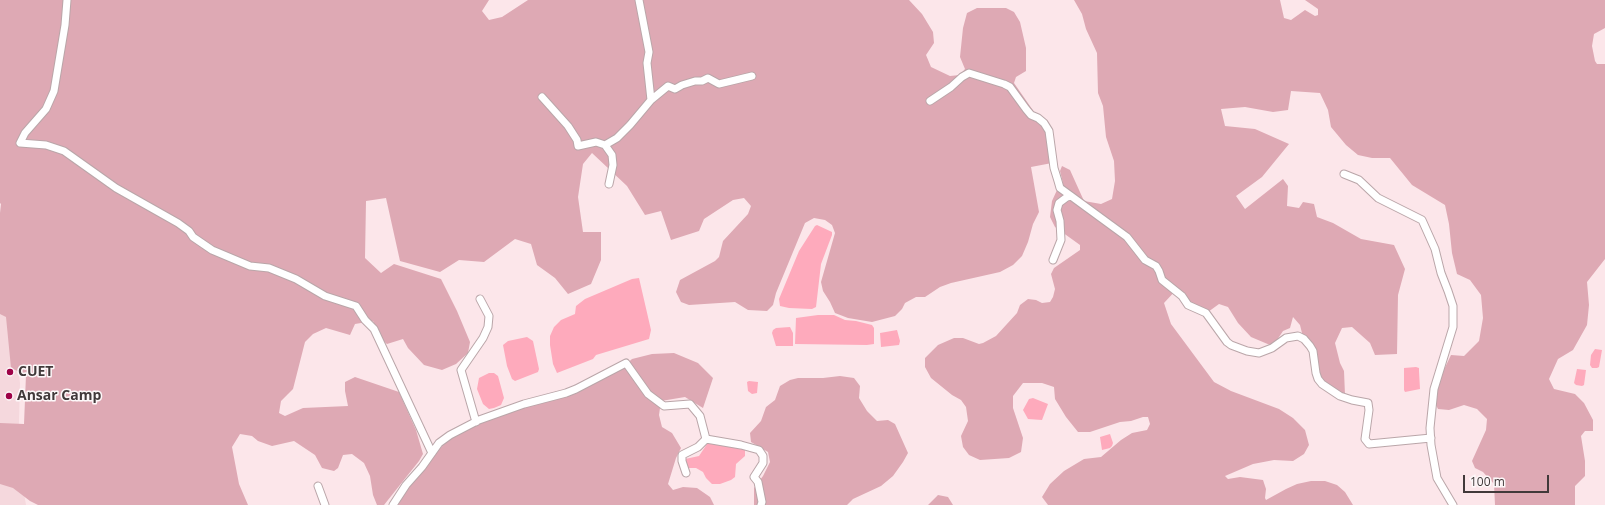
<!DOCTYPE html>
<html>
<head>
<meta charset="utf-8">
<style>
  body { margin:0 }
  #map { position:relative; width:1605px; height:505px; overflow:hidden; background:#fce6ea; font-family:"Open Sans",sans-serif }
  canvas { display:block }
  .scale { position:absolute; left:1463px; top:475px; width:86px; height:18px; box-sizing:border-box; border:2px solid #41393a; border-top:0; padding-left:5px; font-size:12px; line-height:14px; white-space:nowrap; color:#41393a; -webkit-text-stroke:3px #fdf8f9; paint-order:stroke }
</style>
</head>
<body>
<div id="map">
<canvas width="1605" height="505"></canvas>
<div class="scale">100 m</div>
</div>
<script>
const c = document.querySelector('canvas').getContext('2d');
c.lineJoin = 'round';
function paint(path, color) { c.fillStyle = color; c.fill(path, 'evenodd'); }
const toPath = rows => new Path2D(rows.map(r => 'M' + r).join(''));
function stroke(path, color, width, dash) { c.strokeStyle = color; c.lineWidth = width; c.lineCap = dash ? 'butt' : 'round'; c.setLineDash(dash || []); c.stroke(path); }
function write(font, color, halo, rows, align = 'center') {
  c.font = font + ' "Open Sans",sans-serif'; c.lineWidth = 3; c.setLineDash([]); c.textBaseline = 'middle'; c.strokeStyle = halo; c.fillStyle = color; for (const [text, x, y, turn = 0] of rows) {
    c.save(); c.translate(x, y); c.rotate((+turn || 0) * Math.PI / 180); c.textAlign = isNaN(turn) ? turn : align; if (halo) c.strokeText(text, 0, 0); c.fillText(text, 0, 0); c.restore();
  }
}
const built = toPath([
  [0,221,20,383,18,457,26,505,0,505]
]);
const green = toPath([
  [0,0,489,0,482,11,489,20,502,17,528,0,909,0,922,14,933,32,934,43,926,55,931,67,950,76,960,75,965,69,960,57,963,28,967,13,977,8,1006,8,1014,12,1020,22,1026,48,1026,71,1016,77,1014,83,1048,132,1052,163,1031,167,1039,212,1033,224,1028,242,1022,256,1013,265,1000,272,951,283,940,287,925,297,916,297,905,303,902,309,895,316,872,322,848,318,835,313,830,302,823,291,821,282,835,233,832,225,825,220,814,218,805,223,776,293,773,305,767,311,748,310,735,302,689,305,681,302,676,292,680,280,715,261,719,257,723,241,748,214,751,206,744,198,733,200,704,219,699,231,671,240,661,211,645,215,627,186,592,153,583,164,578,197,583,232,601,232,601,260,591,284,568,294,555,278,537,265,531,244,515,239,484,262,459,260,440,272,400,261,386,198,366,201,365,258,381,273,394,264,441,279,457,311,470,342,468,353,456,364,442,370,424,365,408,348,403,339,387,344,381,339,373,321,355,324,350,335,326,328,313,334,305,342,293,389,281,401,279,413,285,416,303,408,348,406,345,391,345,382,355,377,399,392,416,430,423,454,419,461,384,505,377,505,373,495,370,476,364,463,352,454,343,455,338,468,334,471,322,468,315,455,294,441,272,446,258,441,252,436,240,434,232,447,239,484,248,505,38,505,30,501,13,488,0,484,0,423,24,424,26,375,11,368,6,317,0,314,0,213,1,204,0,203],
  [1074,0,1280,0,1284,18,1291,20,1305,10,1315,16,1318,15,1318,9,1305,0,1605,0,1605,28,1594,34,1592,46,1595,61,1597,64,1605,64,1605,259,1587,282,1589,305,1587,325,1573,350,1558,359,1549,379,1554,389,1575,394,1584,403,1593,420,1593,431,1585,431,1581,436,1585,461,1585,476,1575,486,1575,505,1495,505,1494,484,1483,472,1475,468,1472,461,1486,430,1487,419,1477,409,1464,405,1449,410,1438,409,1436,405,1439,380,1451,355,1464,356,1479,341,1483,318,1481,295,1470,280,1457,274,1452,253,1449,224,1445,205,1412,185,1390,158,1372,158,1358,155,1346,145,1331,127,1328,110,1320,93,1291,91,1288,110,1273,112,1245,107,1221,109,1225,126,1255,129,1289,144,1262,177,1236,196,1245,209,1283,179,1288,186,1287,206,1299,208,1303,202,1314,204,1317,217,1333,223,1361,239,1394,245,1405,269,1398,295,1397,354,1375,355,1370,343,1352,327,1342,328,1335,343,1340,363,1344,371,1345,395,1337,393,1319,377,1314,350,1303,337,1300,325,1293,317,1290,328,1283,331,1275,343,1270,345,1251,337,1238,323,1228,307,1219,304,1208,312,1190,304,1177,289,1164,303,1171,324,1214,382,1231,391,1279,409,1293,418,1305,430,1309,445,1304,454,1293,461,1274,460,1253,464,1225,476,1228,479,1240,477,1263,480,1266,489,1265,498,1266,500,1286,489,1297,484,1311,481,1325,481,1337,485,1345,492,1353,505,1048,505,1042,497,1050,484,1064,471,1084,459,1101,457,1121,440,1132,433,1147,430,1150,424,1148,417,1143,417,1131,421,1120,422,1090,432,1078,432,1066,417,1055,399,1054,387,1042,383,1023,383,1013,396,1013,408,1023,438,1021,452,1009,458,980,460,969,455,963,447,961,436,968,421,966,407,961,400,952,395,931,378,925,367,925,358,938,345,954,338,963,338,979,344,983,343,996,336,1017,313,1020,305,1028,299,1036,300,1042,303,1050,302,1053,297,1055,289,1051,274,1054,268,1080,250,1080,245,1055,227,1050,217,1052,201,1057,190,1063,183,1060,171,1062,166,1070,170,1084,201,1101,204,1112,199,1115,181,1114,161,1106,137,1103,106,1098,93,1097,53,1086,29,1082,14],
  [674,353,698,363,713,378,703,408,685,397,661,401,659,415,662,427,672,433,681,448,676,458,668,484,673,490,683,487,697,488,710,497,714,505,398,505,408,487,435,453,453,436,481,421,542,402,622,368,632,359,652,354],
  [840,376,854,378,860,386,859,398,867,411,877,421,888,420,895,424,908,453,903,462,893,476,881,486,853,499,847,505,754,505,754,488,763,476,770,462,768,452,751,442,750,433,761,421,766,407,775,400,780,386,790,380,798,378,823,378],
  [938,495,948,497,953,505,928,505]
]);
const water = toPath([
  [817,225,832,232,832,235,821,264,816,307,812,309,789,308,780,306,779,299,799,251,815,226],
  [639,278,651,330,649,339,596,355,593,359,557,373,553,364,550,345,550,336,554,327,561,320,575,314,576,306,585,299,632,279],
  [818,315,834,315,845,320,856,321,872,325,874,328,874,344,867,345,795,344,796,318],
  [790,327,793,333,793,346,776,346,772,333,773,330,776,328],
  [897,330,900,341,899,345,881,347,880,333],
  [527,337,533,341,539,369,538,372,515,381,512,379,507,366,503,345,508,341],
  [1595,349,1602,350,1599,367,1597,368,1592,368,1590,365,1591,355],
  [1416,367,1419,368,1419,371,1420,389,1405,392,1404,390,1404,368],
  [1577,369,1586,370,1584,385,1582,386,1576,385,1574,383],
  [489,373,494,373,498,376,504,398,501,405,494,408,489,409,483,404,477,389,479,378],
  [749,381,758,382,757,393,752,394,748,391,747,382],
  [1033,398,1048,404,1042,420,1028,419,1023,410,1029,399],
  [1110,434,1113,443,1112,446,1110,448,1102,450,1100,437],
  [709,442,742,448,745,450,745,456,736,464,735,477,731,480,720,484,712,484,706,478,703,472,696,468,687,468,685,459,699,456,707,444]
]);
const minor = toPath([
  [67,0,65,25,54,91,46,109,25,133,20,143,46,145,64,151,116,188,178,223,189,231,193,237,212,250,250,266,269,268,296,279,325,296,356,306,365,320,374,329,432,453],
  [542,97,568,126,577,140,578,146,596,142,605,145,612,155,613,165,609,184],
  [651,100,668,86,675,89,682,85,695,81,702,81,708,78,719,84,752,76],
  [930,101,951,87,962,77,969,73,1004,84,1010,87,1026,109,1031,115,1038,118,1044,123,1049,131,1054,168,1058,181,1060,188,1071,196],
  [605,145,617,138,630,125,651,100,647,63,649,52,639,0],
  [1344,174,1359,180,1378,198,1422,220,1435,249,1441,273,1448,291,1453,306,1453,327,1434,389,1430,428,1431,445,1437,478,1453,505],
  [1053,260,1061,240,1060,221,1057,210,1059,203,1067,197,1071,196,1127,237,1145,260,1156,266,1159,271,1162,280,1182,296,1188,305,1206,313,1227,342,1231,345,1247,351,1259,353,1272,348,1286,338,1298,336,1304,339,1310,346,1313,351,1316,373,1318,379,1322,384,1340,396,1352,400,1368,403,1369,410,1365,439,1369,444,1431,438],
  [476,422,461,370,483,338,488,327,489,316,480,299],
  [686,473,682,461,682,455,698,447,706,439,741,445,759,450,763,456,763,463,754,477,758,482,762,502,761,505],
  [318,486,325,505],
  [393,505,406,485,422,467,439,443,450,435,479,420,524,404,566,393,576,389,626,363,648,394,664,406,690,404,700,416,706,439]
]);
const markers = [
  [10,372,4,"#9e0247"],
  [9,396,4,"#9e0247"]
];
const poiNames = [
  ["CUET",18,372],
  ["Ansar Camp",17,396]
];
paint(built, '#f5d8dd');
paint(green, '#dea9b4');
paint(water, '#feaabc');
stroke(minor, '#baa6a9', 9);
stroke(minor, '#fff', 7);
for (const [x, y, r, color] of markers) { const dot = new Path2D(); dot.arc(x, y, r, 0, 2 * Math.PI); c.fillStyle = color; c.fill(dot); stroke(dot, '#fdf8f9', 1.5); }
write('bold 14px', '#41393a', '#fdf8f9', poiNames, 'left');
</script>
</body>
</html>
